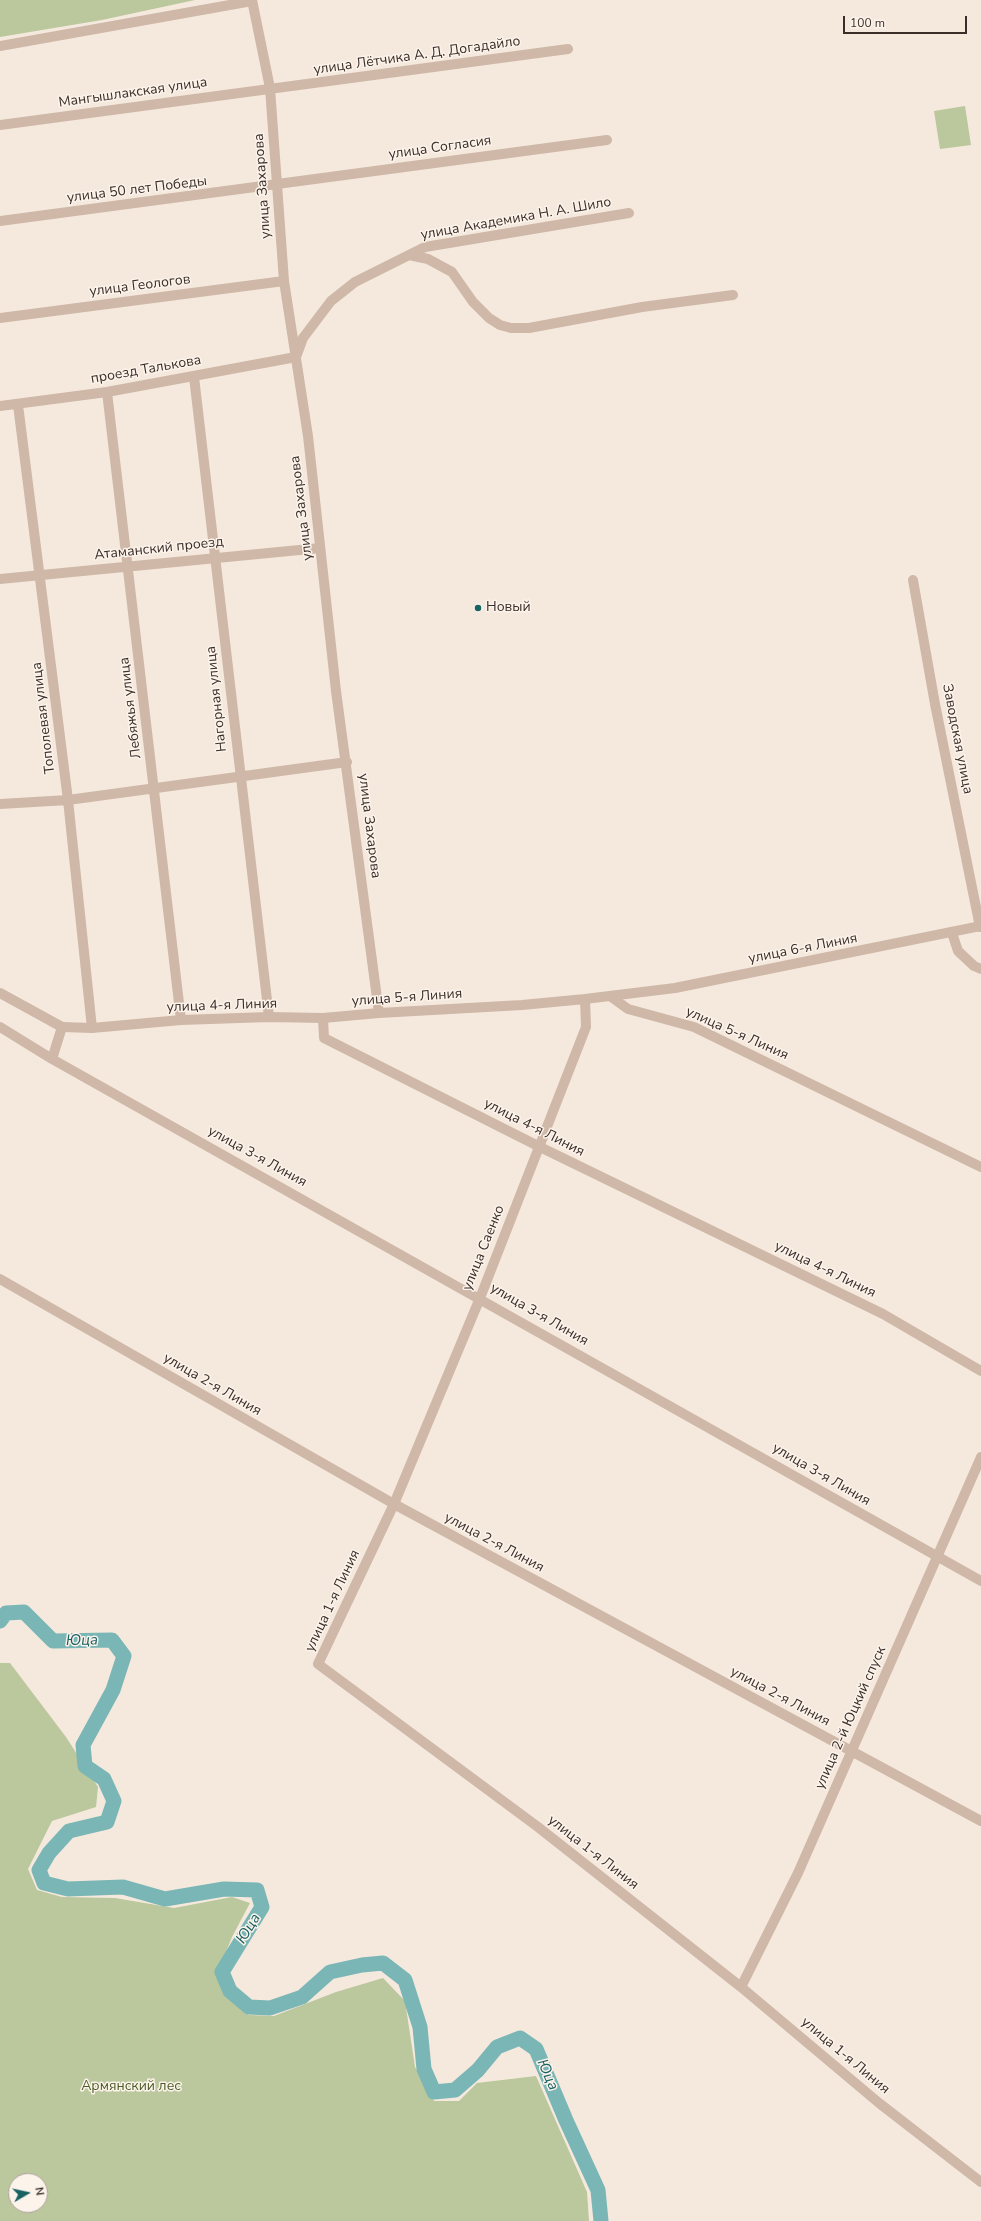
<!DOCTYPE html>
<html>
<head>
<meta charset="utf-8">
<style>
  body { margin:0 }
  #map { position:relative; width:981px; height:2221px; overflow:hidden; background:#f5e9de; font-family:"Nunito Sans",sans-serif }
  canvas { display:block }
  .north { position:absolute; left:8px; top:2173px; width:40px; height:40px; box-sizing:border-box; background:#fcf3eb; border:1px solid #afa49d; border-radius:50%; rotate:81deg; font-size:11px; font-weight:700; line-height:16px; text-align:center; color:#3b2e29 }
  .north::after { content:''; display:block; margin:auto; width:14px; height:18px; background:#196262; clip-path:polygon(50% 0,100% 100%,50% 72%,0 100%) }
  .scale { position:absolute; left:843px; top:16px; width:124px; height:18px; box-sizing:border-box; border:2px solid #3b2e29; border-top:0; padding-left:5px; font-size:12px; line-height:14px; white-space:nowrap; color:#3b2e29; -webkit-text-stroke:3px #fcf3eb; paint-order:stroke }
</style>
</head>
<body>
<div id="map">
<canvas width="981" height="2221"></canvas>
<div class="north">N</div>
<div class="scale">100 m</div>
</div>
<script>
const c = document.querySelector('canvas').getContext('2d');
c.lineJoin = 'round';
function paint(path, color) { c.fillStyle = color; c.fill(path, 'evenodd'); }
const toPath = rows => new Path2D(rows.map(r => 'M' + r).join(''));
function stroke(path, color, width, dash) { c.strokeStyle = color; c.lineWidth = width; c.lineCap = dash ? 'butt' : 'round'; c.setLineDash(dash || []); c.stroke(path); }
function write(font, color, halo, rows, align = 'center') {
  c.font = font + ' "Nunito Sans",sans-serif'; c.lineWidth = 3; c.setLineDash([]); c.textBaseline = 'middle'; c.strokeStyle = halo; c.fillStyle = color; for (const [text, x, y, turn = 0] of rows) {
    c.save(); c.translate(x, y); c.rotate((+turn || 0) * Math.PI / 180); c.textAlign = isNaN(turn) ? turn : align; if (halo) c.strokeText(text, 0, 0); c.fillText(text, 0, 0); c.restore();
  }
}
const green = toPath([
  [0,0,195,0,102,20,0,37],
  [965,106,971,145,940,149,934,111],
  [0,1663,10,1663,66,1737,98,1787,96,1807,52,1821,28,1869,37,1890,62,1897,115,1898,174,1908,232,1897,250,1903,232,1937,217,1974,226,1996,249,2015,274,2016,336,1992,383,1978,405,2001,415,2067,434,2101,459,2101,477,2083,536,2076,587,2192,589,2221,0,2221],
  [16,2181,40,2181,40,2205,16,2205]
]);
const river = toPath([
  [0,1621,6,1613,24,1612,53,1641,112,1640,124,1656,113,1690,83,1745,85,1766,104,1779,114,1801,107,1822,69,1831,49,1853,39,1870,44,1883,68,1889,123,1887,165,1899,224,1889,257,1890,262,1907,222,1972,230,1991,249,2007,270,2008,302,1997,330,1972,362,1965,383,1963,405,1980,420,2027,424,2069,434,2092,455,2090,478,2070,497,2047,520,2038,536,2049,565,2118,598,2190,601,2221]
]);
const minor = toPath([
  [252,0,270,88,284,281,308,436,336,691,379,1013],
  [0,46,252,1],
  [0,125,568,49],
  [0,221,607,140],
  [409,255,425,247,629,213],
  [0,318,284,281],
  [194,377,269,1017],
  [107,392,181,1020],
  [18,405,68,800,92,1028],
  [0,406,107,392,296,357,303,338,331,301,355,282,409,255,428,259,452,272,473,302,489,318,500,325,511,328,529,328,642,307,733,295],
  [0,579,320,548],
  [913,580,935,704,980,927],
  [0,804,68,800,347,762],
  [952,933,958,951,974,966,981,969],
  [0,993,62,1027,52,1059],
  [610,996,628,1009,694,1027,981,1167],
  [323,1018,324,1038,540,1147,883,1314,981,1371],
  [0,1027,52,1059,981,1581],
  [0,1279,394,1504,318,1664,538,1827,741,1987,879,2103,981,2182],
  [741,1987,798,1873,981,1457]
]);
const tertiary = toPath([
  [585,999,586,1027,480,1298,394,1504,981,1821],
  [62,1027,92,1028,181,1020,269,1017,323,1018,379,1013,522,1005,585,999,675,988,981,926]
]);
const markers = [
  [478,608,4,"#196262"]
];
const streetNames = [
  ["улица Лётчика А. Д. Догадайло",417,56,-8],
  ["Мангышлакская улица",133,93,-8],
  ["улица Согласия",440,148,-8],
  ["улица Захарова",263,186,-94],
  ["улица 50 лет Победы",137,190,-7],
  ["улица Академика Н. А. Шило",516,219,-10],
  ["улица Геологов",140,286,-7],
  ["проезд Талькова",146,370,-10],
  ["улица Захарова",302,508,-97],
  ["Атаманский проезд",159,549,-6],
  ["Нагорная улица",217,699,-96],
  ["Лебяжья улица",131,708,-97],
  ["Тополевая улица",44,718,-97],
  ["Заводская улица",957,739,79],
  ["улица Захарова",369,826,83],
  ["улица 6-я Линия",803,949,-11],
  ["улица 5-я Линия",407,998,-4],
  ["улица 4-я Линия",222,1006,-2],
  ["улица 5-я Линия",737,1034,24],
  ["улица 4-я Линия",534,1128,27],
  ["улица 3-я Линия",257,1157,29],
  ["улица Саенко",484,1248,-68],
  ["улица 4-я Линия",825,1270,26],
  ["улица 3-я Линия",539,1315,30],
  ["улица 2-я Линия",212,1385,30],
  ["улица 3-я Линия",821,1475,30],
  ["улица 2-я Линия",494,1543,28],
  ["улица 1-я Линия",333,1601,-65],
  ["улица 2-я Линия",780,1697,28],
  ["улица 2-й Юцкий спуск",851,1718,-66],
  ["улица 1-я Линия",593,1853,38],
  ["улица 1-я Линия",845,2056,40]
];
const poiNames = [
  ["Новый",486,608]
];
const parkNames = [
  ["Армянский лес",131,2087]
];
const waterNames = [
  ["Юца",82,1641,-1],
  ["Юца",249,1929,-58],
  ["Юца",547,2075,66]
];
paint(green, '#bbc79c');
stroke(river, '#79b6b5', 15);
stroke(minor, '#cfb8a8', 10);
stroke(tertiary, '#cfb8a8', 10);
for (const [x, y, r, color] of markers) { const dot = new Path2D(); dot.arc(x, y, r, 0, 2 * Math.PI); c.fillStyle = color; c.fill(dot); stroke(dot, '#fcf3eb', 1.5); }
write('14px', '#3b2e29', '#fcf3eb', streetNames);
write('14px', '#3b2e29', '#fcf3eb', poiNames, 'left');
write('14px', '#4d5d29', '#fcf3eb', parkNames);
write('italic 15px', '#196262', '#fcf3eb', waterNames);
</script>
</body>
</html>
